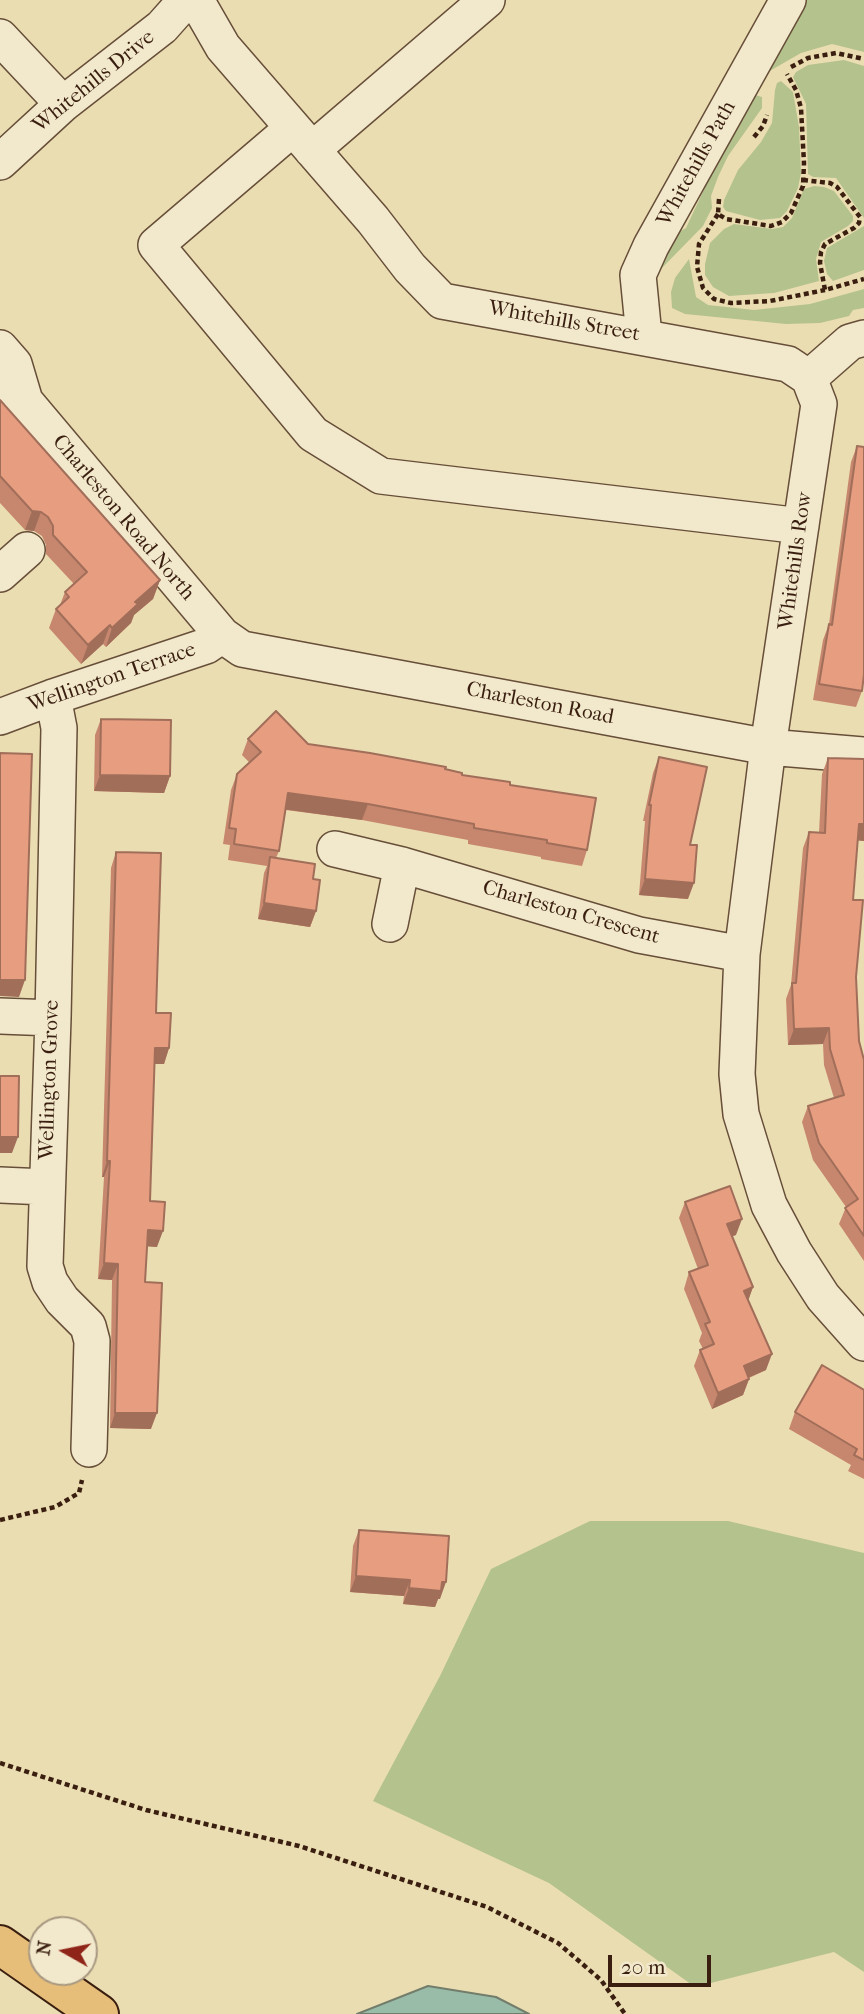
<!DOCTYPE html>
<html>
<head>
<meta charset="utf-8">
<style>
  body { margin:0 }
  #map { position:relative; width:864px; height:2014px; overflow:hidden; background:#ebddb2; font-family:"IM FELL French Canon",serif }
  canvas { display:block }
  .north { position:absolute; left:28px; top:1916px; width:70px; height:70px; box-sizing:border-box; background:#f2e9cd; border:2px solid #a89881; border-radius:50%; rotate:279deg; font-size:19px; font-weight:700; line-height:28px; text-align:center; color:#3a1f10 }
  .north::after { content:''; display:block; margin:auto; width:24px; height:32px; background:#8f2418; clip-path:polygon(50% 0,100% 100%,50% 72%,0 100%) }
  .scale { position:absolute; left:608px; top:1955px; width:103px; height:32px; box-sizing:border-box; border:4px solid #3a1f10; border-top:0; padding-left:9px; font-size:21px; line-height:24px; white-space:nowrap; color:#3a1f10; -webkit-text-stroke:5px #f2e9cd; paint-order:stroke }
</style>
</head>
<body>
<div id="map">
<canvas width="864" height="2014"></canvas>
<div class="north">N</div>
<div class="scale">20 m</div>
</div>
<script>
const c = document.querySelector('canvas').getContext('2d');
c.lineJoin = 'round';
function paint(path, color) { c.fillStyle = color; c.fill(path, 'evenodd'); }
const toPath = rows => new Path2D(rows.map(r => 'M' + r).join(''));
function stroke(path, color, width, dash) { c.strokeStyle = color; c.lineWidth = width; c.lineCap = dash ? 'butt' : 'round'; c.setLineDash(dash || []); c.stroke(path); }
function write(font, color, halo, rows, align = 'center') {
  c.font = font + ' "IM FELL French Canon",serif'; c.lineWidth = 5; c.setLineDash([]); c.textBaseline = 'middle'; c.strokeStyle = halo; c.fillStyle = color; for (const [text, x, y, turn = 0] of rows) {
    c.save(); c.translate(x, y); c.rotate((+turn || 0) * Math.PI / 180); c.textAlign = isNaN(turn) ? turn : align; if (halo) c.strokeText(text, 0, 0); c.fillText(text, 0, 0); c.restore();
  }
}
const green = toPath([
  [805,0,864,0,864,52,832,44,801,53,761,76],
  [844,60,864,66,864,218,836,178,813,177,808,174,806,104,793,77,796,72,808,65],
  [781,81,793,92,799,127,801,173,798,188,787,211,780,218,760,220,726,211,723,207,724,200,738,170,761,142,772,123,775,90,777,83],
  [749,93,762,97,762,108,728,156,718,177,711,196,712,208,703,226,660,270,654,268,663,241,686,228],
  [814,186,824,187,834,191,853,216,853,221,848,226,821,242,816,259,819,281,774,293,729,296,713,287,705,275,705,264,710,243,724,229,734,224,772,229,783,227,792,218,804,189],
  [864,226,864,270,833,281,827,274,824,261,827,248],
  [689,259,696,297,708,305,754,310,810,304,864,289,864,308,853,310,849,316,820,323,786,324,685,314,672,308,671,292,675,278],
  [590,1521,728,1521,864,1553,864,1972,834,1952,695,1987,549,1883,373,1801,440,1676,491,1569]
]);
const water = toPath([
  [428,1986,496,1997,529,2014,357,2014,428,1986]
]);
const path = toPath([
  [791,67,808,58,836,53,864,59],
  [754,137,763,126,767,115],
  [803,180,830,183,837,187,860,217,859,223,854,228,825,244,821,252,820,263,825,290,864,279],
  [719,199,718,214,726,219,771,226,782,222,791,213,803,186,804,163,801,108,796,90,787,74],
  [718,214,699,244,697,267,703,288,714,299,731,303,770,301,825,290],
  [0,1520,55,1507,79,1493,82,1480],
  [0,1763,146,1810,299,1846,487,1907,558,1943,601,1980,625,2014]
]);
const minor = toPath([
  [196,0,223,47,373,220,410,268,442,301,788,364,809,378],
  [0,37,63,104],
  [293,128,156,245,313,434,381,476,801,526],
  [312,150,487,0],
  [0,162,63,104,162,27,186,0],
  [644,336,638,275,651,246,788,0],
  [0,348,14,364,25,401],
  [809,378,819,404,768,747,742,954,737,1074,741,1114,769,1205,794,1252,823,1297,864,1343],
  [809,378,850,342,864,338],
  [0,386,25,401,222,635,242,649,768,747,864,755],
  [0,574,27,550],
  [53,697,59,728,53,1018,45,1266,50,1282,62,1300,88,1326,92,1341,89,1449],
  [0,717,53,697,206,646,222,635],
  [335,849,402,865,639,935,742,954],
  [390,924,402,865],
  [0,1016,53,1018],
  [0,1185,46,1187]
]);
const major = toPath([
  [0,1945,99,2014]
]);
const wall = toPath([
  [0,400,160,580,153,599,134,615,131,623,106,647,103,644,81,664,49,628,56,609,60,605,65,592,74,584,46,554,46,545,42,536,34,531,25,530,0,503],
  [857,446,862,691,856,707,813,700,823,640,829,624,851,462],
  [101,719,170,776,164,793,94,791,95,735],
  [248,739,308,744,445,769,462,775,510,785,587,850,582,866,541,859,541,857,468,844,468,840,362,820,286,810,279,851,276,858,313,879,316,911,310,927,258,919,264,873,267,866,228,860,230,845,223,844,231,790,237,774,249,762,242,755],
  [659,757,690,845,688,899,639,895,645,821,643,821,653,773],
  [828,758,864,841,857,840,853,900,859,1041,864,1060,864,1261,839,1224,846,1207,813,1160,802,1122,808,1106,834,1098,824,1065,823,1044,788,1045,786,999,791,985,803,848,809,832,819,833,822,774],
  [116,852,156,1013,169,1048,164,1064,154,1064,150,1201,157,1247,147,1246,145,1282,151,1429,110,1428,112,1280,98,1279,104,1177,102,1177,111,868],
  [685,1202,736,1235,732,1236,753,1287,748,1300,766,1370,749,1378,749,1379,743,1395,712,1409,694,1366,700,1350,703,1349,699,1341,702,1333,684,1289,689,1272,698,1269,679,1218],
  [864,1390,864,1479,848,1471,851,1465,789,1429,795,1412],
  [359,1530,440,1599,438,1599,435,1607,403,1604,404,1596,350,1592,353,1546]
]);
const shadedWall = toPath([
  [32,511,41,512,34,531,25,530],
  [160,580,153,599,134,615,131,623,106,647,112,628,135,602],
  [110,625,103,644,81,664,88,645],
  [100,775,170,776,164,793,94,791],
  [288,793,368,804,362,820,282,809],
  [859,824,864,824,864,841,853,840],
  [645,879,694,883,688,899,639,895],
  [264,903,316,911,310,927,258,919],
  [0,980,25,980,19,997,0,996],
  [829,1028,823,1044,788,1045,794,1029],
  [155,1048,169,1048,164,1064,149,1064],
  [0,1137,18,1137,12,1153,0,1153],
  [107,1161,110,1161,104,1177,102,1177],
  [742,1219,736,1235,721,1240,727,1224],
  [148,1230,163,1231,157,1247,142,1246],
  [104,1263,118,1264,112,1280,98,1279],
  [753,1287,747,1304,744,1291],
  [772,1354,766,1370,738,1382,744,1366],
  [749,1379,743,1395,712,1409,718,1393],
  [115,1413,157,1413,151,1429,110,1428],
  [356,1576,410,1580,404,1596,350,1592],
  [442,1582,446,1582,440,1599,438,1599,435,1607,403,1604,409,1588]
]);
const building = toPath([
  [0,400,160,580,135,602,138,604,112,628,110,625,88,645,56,609,69,597,65,592,87,572,53,535,53,526,48,517,41,512,32,511,0,476,0,400],
  [857,446,864,447,864,674,862,691,819,684,829,624,832,625,857,446],
  [276,711,308,744,370,753,446,767,445,769,462,773,462,775,510,782,510,785,596,798,587,850,547,843,547,840,474,828,474,824,368,804,288,793,279,851,234,844,236,829,229,828,237,774,261,752,248,739,276,711],
  [101,719,171,720,170,776,100,775,101,719],
  [0,753,32,754,25,980,0,980,0,753],
  [659,757,707,767,690,845,697,845,694,883,645,879,651,805,649,805,659,757],
  [828,758,864,759,864,824,859,824,853,900,863,900,856,977,859,1041,864,1060,864,1236,845,1208,858,1199,819,1143,808,1106,844,1095,830,1049,829,1028,794,1029,792,983,796,983,809,832,825,833,828,758],
  [116,852,161,853,156,1013,171,1013,169,1048,155,1048,150,1201,165,1202,163,1231,148,1230,145,1282,162,1283,157,1413,115,1413,118,1264,104,1263,110,1161,107,1161,116,852],
  [270,857,315,864,313,879,320,880,316,911,264,903,270,857],
  [0,1076,19,1076,18,1137,0,1137,0,1076],
  [730,1186,742,1219,727,1224,753,1287,744,1291,772,1354,744,1366,749,1379,718,1393,700,1350,714,1344,705,1324,710,1322,689,1272,708,1265,685,1202,730,1186],
  [822,1365,864,1390,864,1460,854,1455,857,1449,795,1412,822,1365],
  [359,1530,449,1536,446,1582,442,1582,441,1591,409,1588,410,1580,356,1576,359,1530]
]);
const streetNames = [
  ["Whitehills Drive",94,82,-39],
  ["Whitehills Path",697,164,-61],
  ["Whitehills Street",564,322,10],
  ["Charleston Road North",123,518,50],
  ["Whitehills Row",796,561,-82],
  ["Wellington Terrace",112,678,-19],
  ["Charleston Road",540,704,11],
  ["Charleston Crescent",571,913,16],
  ["Wellington Grove",50,1080,-88]
];
paint(green, '#b4c28e');
paint(water, '#99bca8');
stroke(water, '#737d6b', 2);
stroke(minor, '#664e38', 38);
stroke(major, '#3a1f10', 42);
stroke(path, '#3a1f10', 4.5, [5, 3.5]);
stroke(minor, '#f2e9cd', 35);
stroke(major, '#e6be79', 38);
paint(wall, '#c6876e');
paint(shadedWall, '#a16e5a');
paint(building, '#e69d80');
stroke(building, '#a16e5a', 2);
write('21px', '#3a1f10', '#f2e9cd', streetNames);
</script>
</body>
</html>
